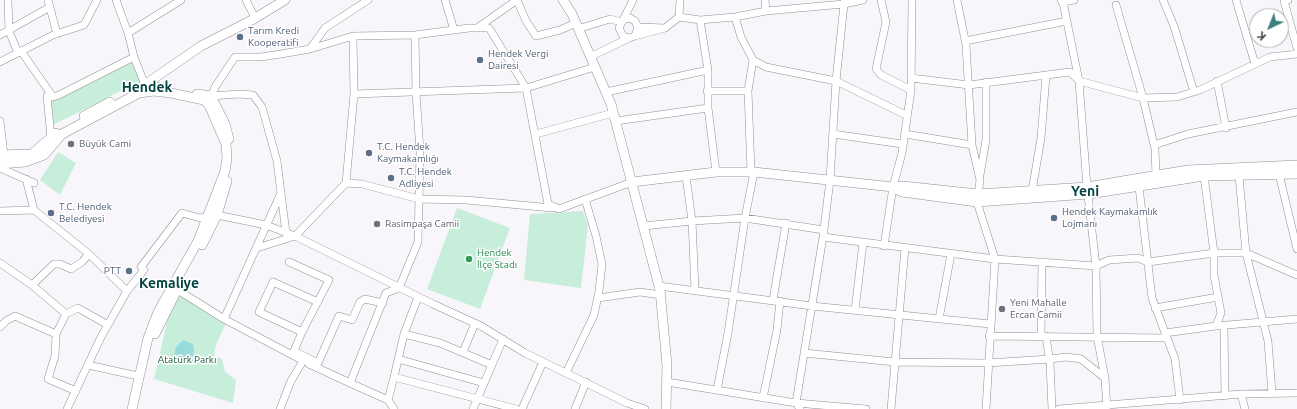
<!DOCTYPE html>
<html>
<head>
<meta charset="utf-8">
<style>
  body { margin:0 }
  #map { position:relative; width:1297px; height:409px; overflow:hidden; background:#f9f6fb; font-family:Ubuntu,sans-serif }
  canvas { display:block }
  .north { position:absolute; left:1249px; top:8px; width:40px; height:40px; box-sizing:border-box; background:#fff; border:1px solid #afafb0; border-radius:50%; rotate:223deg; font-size:11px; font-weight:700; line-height:16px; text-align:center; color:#383739 }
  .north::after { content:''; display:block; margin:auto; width:14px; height:18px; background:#3a817c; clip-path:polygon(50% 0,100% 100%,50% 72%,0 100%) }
</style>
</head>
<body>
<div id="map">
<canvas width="1297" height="409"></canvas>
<div class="north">K</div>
</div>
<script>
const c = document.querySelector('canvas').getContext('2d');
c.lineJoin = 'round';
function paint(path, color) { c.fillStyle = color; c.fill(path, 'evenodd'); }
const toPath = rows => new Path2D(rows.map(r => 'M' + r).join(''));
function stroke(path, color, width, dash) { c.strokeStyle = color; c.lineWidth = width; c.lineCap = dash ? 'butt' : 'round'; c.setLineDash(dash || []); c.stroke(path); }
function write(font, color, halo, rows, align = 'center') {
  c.font = font + ' Ubuntu,sans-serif'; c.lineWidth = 3; c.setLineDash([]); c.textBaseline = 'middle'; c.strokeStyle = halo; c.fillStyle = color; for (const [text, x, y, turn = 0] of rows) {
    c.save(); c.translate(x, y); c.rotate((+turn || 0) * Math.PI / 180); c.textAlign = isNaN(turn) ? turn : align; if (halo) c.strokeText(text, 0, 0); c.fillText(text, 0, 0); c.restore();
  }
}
const green = toPath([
  [135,59,142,80,51,126,51,101],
  [58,152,76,163,60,195,40,180],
  [457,208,510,228,480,309,427,289],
  [583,211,588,226,581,288,524,280,530,214],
  [179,294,226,323,216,345,214,356,222,359,225,372,236,380,233,403,154,379,169,313]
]);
const water = toPath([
  [183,340,193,344,194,350,193,361,188,364,183,364,180,356,174,354,176,347]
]);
const minor = toPath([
  [8,0,9,31,18,53],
  [48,0,57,34],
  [116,0,128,33],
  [246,0,255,18],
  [445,0,454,30],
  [517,0,526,21,536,36,560,30,576,23],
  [765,0,766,11],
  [844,0,844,4,863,0],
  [881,0,886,22,876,69,881,75,911,90],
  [957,0,966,45,972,145,980,180,977,202,995,259,986,409],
  [1074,0,1063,2,1079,81,1087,187,1096,266,1097,336,1105,378,1107,409],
  [1163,0,1174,26,1194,92],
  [1236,0,1255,64],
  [1288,0,1284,1,1297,48],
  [1116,5,1143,98,1155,149,1156,175],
  [679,17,680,0],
  [735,17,741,37,753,60,748,91],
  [623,20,630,18,635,21,638,27,635,36,629,38,623,36,619,28,633,0],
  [700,20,708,70],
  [477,28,517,0],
  [665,28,679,17,700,20,735,17,766,11,844,4,836,81,830,180,823,237,796,403,800,409],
  [578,29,610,19,621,22],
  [0,35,50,7],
  [415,35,416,93,420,151,419,199,466,200,552,208],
  [353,36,354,94,526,88,595,67],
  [635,36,665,28,638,27],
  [965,41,1067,21],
  [310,49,325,28,368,0],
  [21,51,53,97],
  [590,57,629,38],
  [753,60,766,67,836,81,906,115],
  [0,62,53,35,84,25,97,0],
  [911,78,969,85,1070,72,1079,81,1143,98,1177,97,1200,90,1270,57,1297,54],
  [1217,81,1226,128],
  [145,85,134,57,128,33,181,0],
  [707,91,748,91,751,172],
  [606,92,708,70,708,108,716,172],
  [211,96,239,94,253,95,262,107,277,161,286,233],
  [210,101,215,87,235,57,261,57,281,54,310,49,353,36,415,35,469,28,489,28,526,88,548,204,559,209,632,182],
  [0,121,4,155],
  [616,121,708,108],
  [536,134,613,113],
  [833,134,902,144],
  [905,134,972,145],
  [51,138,47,96,53,97,59,95,134,57],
  [1154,145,1188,134,1297,112],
  [0,168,34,183],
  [1279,174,1297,249],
  [980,175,986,140,986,82],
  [686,176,692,221,695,290],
  [1239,176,1246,253,1268,341,1272,393],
  [26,179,34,210],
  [346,183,362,184,419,199,418,242,399,288,386,293,350,383,388,400],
  [1139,187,1152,298,1175,359,1180,400],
  [1032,191,1041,138,1046,76],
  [0,211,34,210,89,254],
  [644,226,692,221,745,218,824,230],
  [823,237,995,259,1096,266,1109,260,1138,258,1148,262,1214,253,1246,253,1297,275],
  [884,246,893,187,902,153,911,90,912,0],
  [257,248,295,236,346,183,354,94],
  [289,262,329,280,302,332,294,351,318,363,339,316,352,320,360,302,365,299,383,303],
  [0,263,32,285,66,314],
  [141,267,182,213,200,218,217,215,266,225,295,236,433,304,481,326,525,353,566,373,627,403,645,409],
  [32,285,54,264,60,264,71,269,82,262,89,254,127,291],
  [659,286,812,306,990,324],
  [173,287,224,319,298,358],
  [598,298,640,292,661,295],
  [773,300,786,223],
  [1155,308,1218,297],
  [855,310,863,243],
  [224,319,281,193],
  [939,319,951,254],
  [1216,326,1297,319],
  [1224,326,1225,396],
  [0,327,6,321,15,316,56,334,55,356,48,379,76,391],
  [302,332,259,312,273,282,318,302],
  [1165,333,1216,326,1221,313,1214,275,1214,253,1204,176],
  [56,334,66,314,78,308,108,325],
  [404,334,440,343,492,365],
  [989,336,1167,338],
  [1041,336,1042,262],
  [1046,336,1050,363,1052,409],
  [463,352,475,323],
  [804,353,895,362,988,363,1050,359,1066,357,1081,359,1105,378],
  [398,359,484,383],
  [309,364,350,383],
  [88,365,138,376],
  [566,373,594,315,599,291,602,264,596,236,585,199],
  [394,377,404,334,418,297],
  [667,382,796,403,866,409],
  [717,390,728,333,745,218,754,172],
  [1241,394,1245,409],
  [763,398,777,330,780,301],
  [67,409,101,337,127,291,144,270],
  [280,409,291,381,303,361],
  [394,409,388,400,394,377,516,409],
  [473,409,503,339],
  [522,409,543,362],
  [575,409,586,382],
  [891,409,905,248],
  [1059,409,1241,394,1297,393]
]);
const major = toPath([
  [563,0,572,14,611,104,660,290,667,365,666,409],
  [1062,0,1063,2,1062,0],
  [145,85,161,88],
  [143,86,201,46,252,20,285,0],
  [197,94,211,96,225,124,229,139],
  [84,116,110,102],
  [0,155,32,154,56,133],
  [0,164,25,162,44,155,62,134,139,93,154,91,171,93,204,100,209,105,226,144,227,158,225,171,198,241,158,312,148,338,132,409],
  [632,182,716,172,754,172,893,187,903,186,978,194,1087,187,1188,170,1297,165],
  [894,188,902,192,977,202,1089,194,1204,176,1297,174],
  [202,245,217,215,227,181],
  [155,334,179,286]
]);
const markers = [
  [240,37,4,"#5c6f8a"],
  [480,60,4,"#5c6f8a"],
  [71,144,4,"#6b7280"],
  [369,153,4,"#5c6f8a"],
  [391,178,4,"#5c6f8a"],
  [51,213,4,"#5c6f8a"],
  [1054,218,4,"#5c6f8a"],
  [377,224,4,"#6b7280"],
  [469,259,4,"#2e9e5b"],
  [129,271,4,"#5c6f8a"],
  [1002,309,4,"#6b7280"]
];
const serviceNames = [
  ["Tarım Kredi",248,31],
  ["Kooperatifi",248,43],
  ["Hendek Vergi",488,54],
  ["Dairesi",488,66],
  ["T.C. Hendek",377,147],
  ["Kaymakamlığı",377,159],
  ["T.C. Hendek",399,172],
  ["Adliyesi",399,184],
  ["T.C. Hendek",59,207],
  ["Belediyesi",59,219],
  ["Hendek Kaymakamlık",1062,212],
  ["Lojmanı",1062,224],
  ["PTT",121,271,"right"]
];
const worshipNames = [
  ["Büyük Cami",79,144],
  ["Rasimpaşa Camii",385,224],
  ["Yeni Mahalle",1010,303],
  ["Ercan Camii",1010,315]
];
const leisureNames = [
  ["Hendek",477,253],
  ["İlçe Stadı",477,265]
];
const parkNames = [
  ["Atatürk Parkı",187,360]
];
const districtNames = [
  ["Hendek",147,87],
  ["Yeni",1085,191],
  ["Kemaliye",169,283]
];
paint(green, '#c7eeda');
paint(water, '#98dbdc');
stroke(minor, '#918f93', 8);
stroke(major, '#918f93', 10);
stroke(minor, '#fff', 7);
stroke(major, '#fff', 9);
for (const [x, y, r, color] of markers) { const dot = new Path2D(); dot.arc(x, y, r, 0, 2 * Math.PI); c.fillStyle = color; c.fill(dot); stroke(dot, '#fff', 1.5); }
write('10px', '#4e5e75', '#fff', serviceNames, 'left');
write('10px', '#5b616d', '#fff', worshipNames, 'left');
write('10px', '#27864d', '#fff', leisureNames, 'left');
write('10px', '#17583e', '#fff', parkNames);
write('bold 14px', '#014441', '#fff', districtNames);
</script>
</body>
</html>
